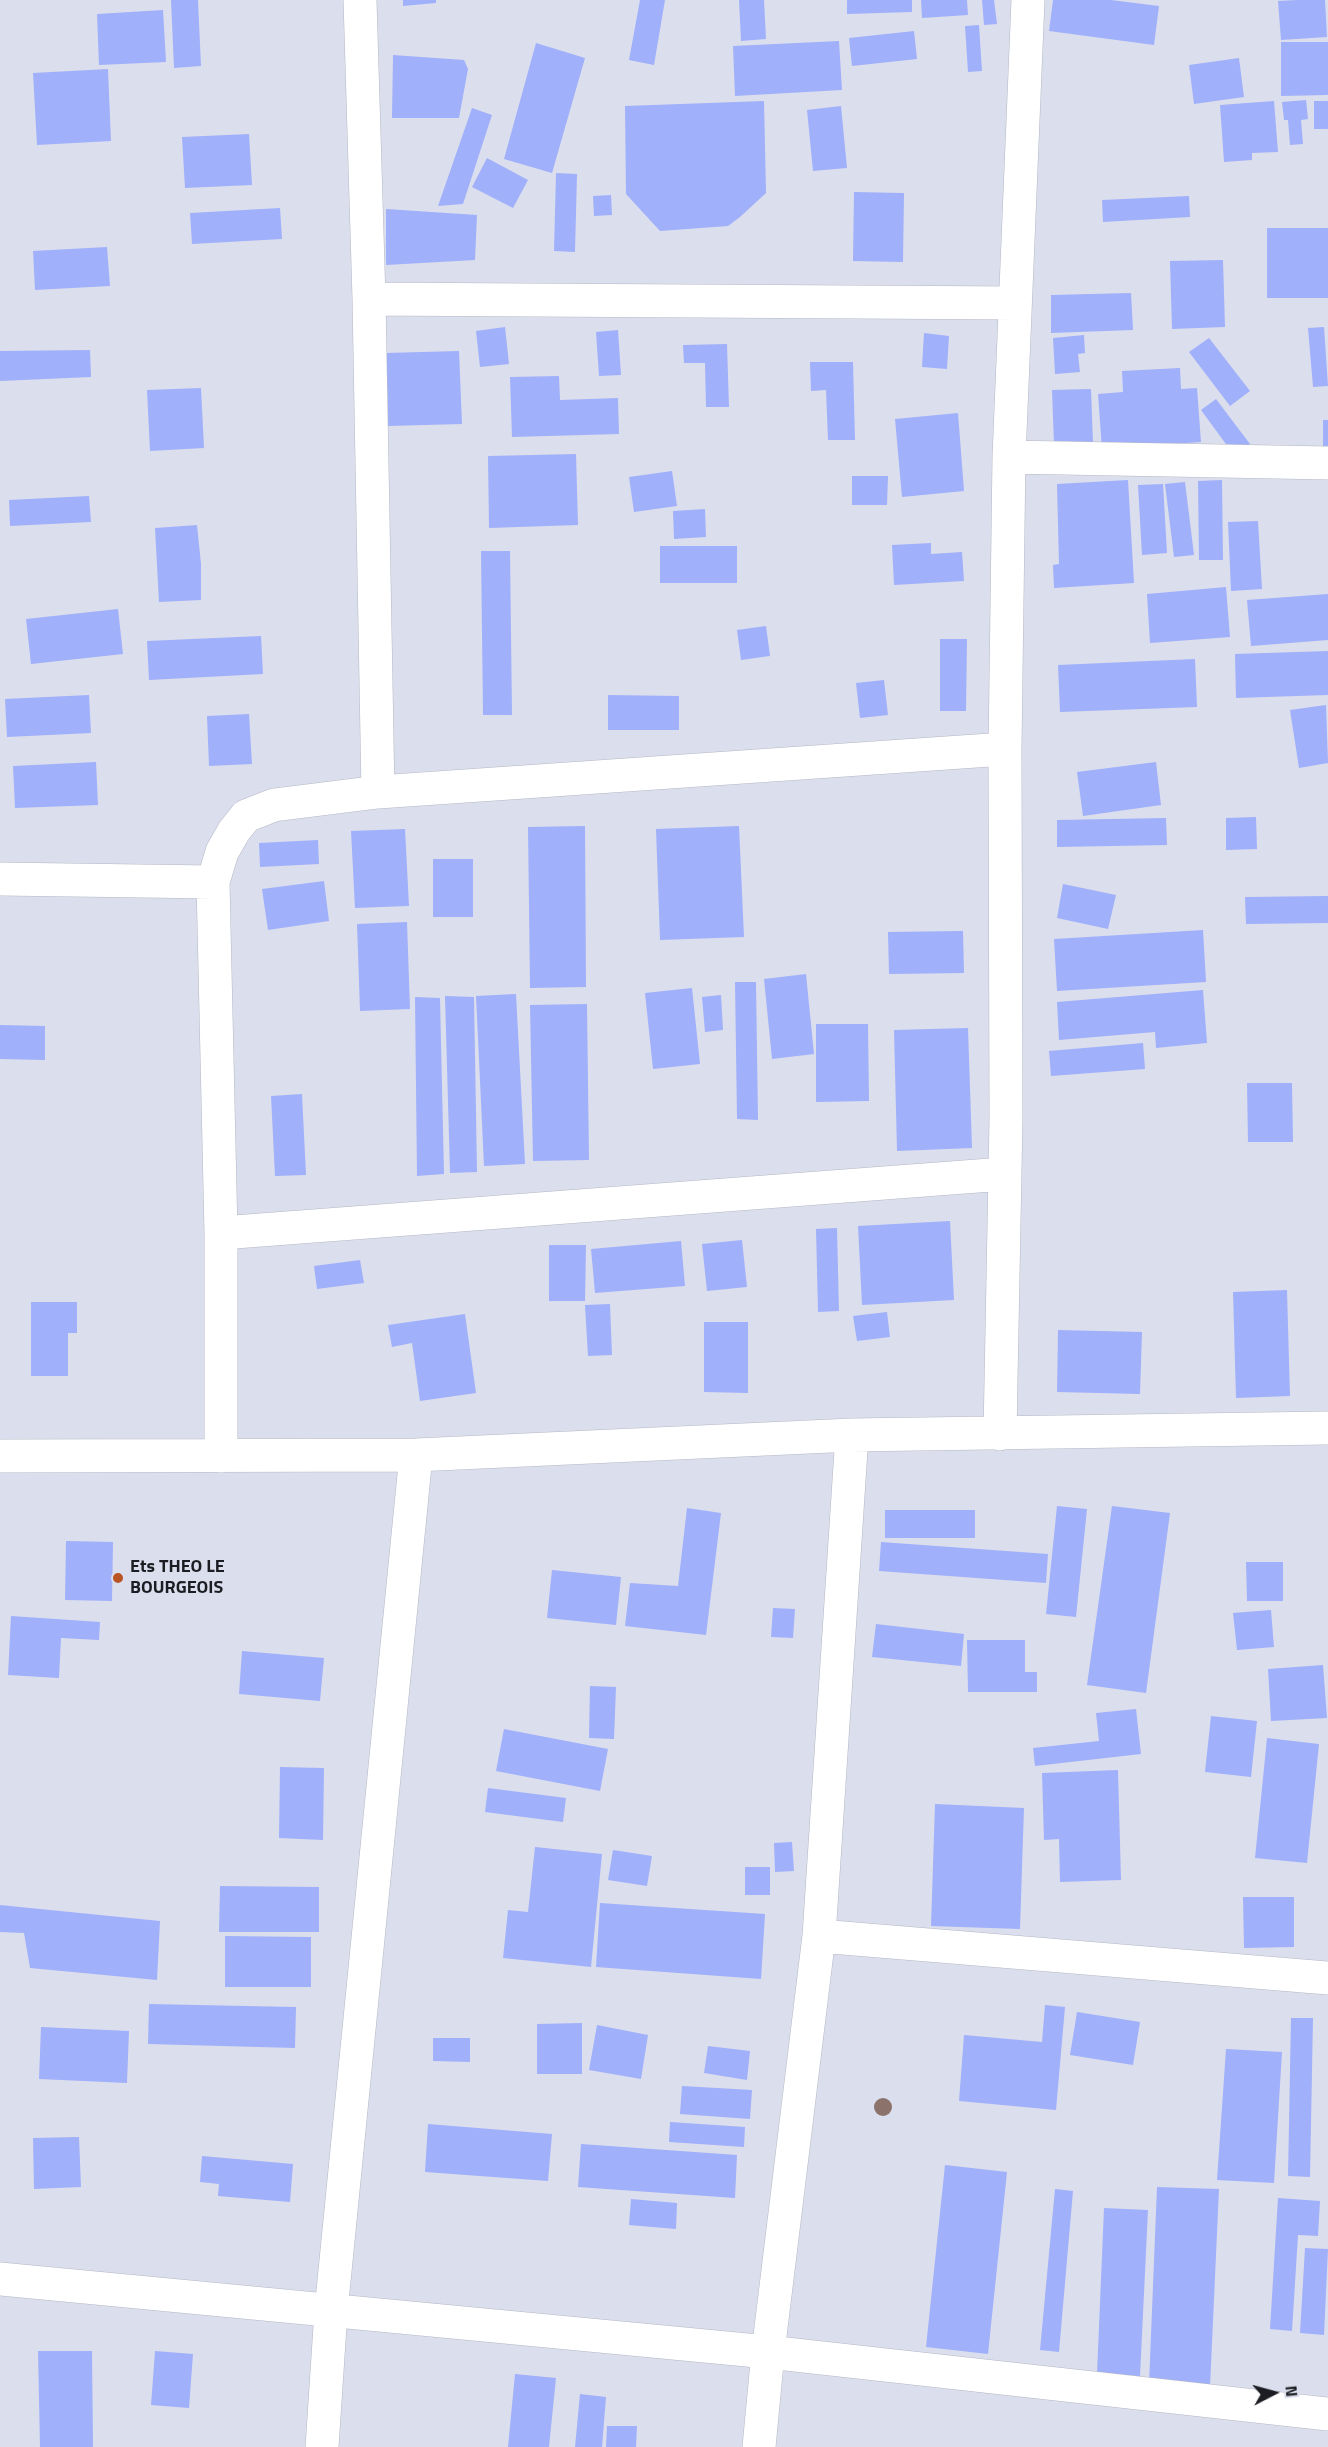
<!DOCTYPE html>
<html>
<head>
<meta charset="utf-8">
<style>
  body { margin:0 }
  #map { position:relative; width:1328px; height:2447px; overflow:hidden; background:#dbdeed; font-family:"Titillium Web",sans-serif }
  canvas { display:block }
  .north { position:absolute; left:1244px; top:2363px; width:60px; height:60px; -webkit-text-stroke:4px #dbdeed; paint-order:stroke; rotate:84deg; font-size:16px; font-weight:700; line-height:24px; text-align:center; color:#1c1d22 }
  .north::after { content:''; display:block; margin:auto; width:21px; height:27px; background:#1c1d22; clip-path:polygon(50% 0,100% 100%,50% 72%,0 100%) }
</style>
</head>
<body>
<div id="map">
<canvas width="1328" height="2447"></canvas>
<div class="north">N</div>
</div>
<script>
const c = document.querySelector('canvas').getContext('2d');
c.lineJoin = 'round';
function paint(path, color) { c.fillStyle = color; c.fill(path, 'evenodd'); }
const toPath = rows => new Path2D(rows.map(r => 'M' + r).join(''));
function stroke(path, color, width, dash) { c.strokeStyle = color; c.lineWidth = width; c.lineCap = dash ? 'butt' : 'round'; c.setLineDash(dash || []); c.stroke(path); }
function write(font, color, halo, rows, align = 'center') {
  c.font = font + ' "Titillium Web",sans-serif'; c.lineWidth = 6; c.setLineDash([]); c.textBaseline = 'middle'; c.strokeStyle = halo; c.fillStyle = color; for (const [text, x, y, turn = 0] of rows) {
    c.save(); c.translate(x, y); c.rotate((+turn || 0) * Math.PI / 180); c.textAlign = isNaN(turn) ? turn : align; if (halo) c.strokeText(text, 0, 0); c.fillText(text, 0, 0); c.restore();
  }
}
const building = toPath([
  [171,0,198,0,201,66,174,68],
  [403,0,436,0,436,3,403,6],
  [640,0,665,0,654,65,629,60],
  [739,0,764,0,766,39,741,41],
  [847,0,912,0,912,12,847,14],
  [921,0,967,0,968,15,922,18],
  [982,0,994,0,997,24,984,25],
  [1053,0,1111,0,1159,6,1154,45,1049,31],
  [1297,0,1325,0,1327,37,1281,40,1278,1],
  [163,10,166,62,99,65,97,14],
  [979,25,982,71,968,72,965,26],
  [914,31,917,59,852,66,849,38],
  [839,41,842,90,735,96,733,46],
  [1281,42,1328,42,1328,95,1281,96],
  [536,43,585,58,552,173,504,159],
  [393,55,464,60,468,69,459,118,392,118],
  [1239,58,1244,97,1194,104,1189,65],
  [108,69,111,141,37,145,33,73],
  [1306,100,1308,119,1301,120,1303,144,1290,145,1288,120,1284,120,1282,102],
  [764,101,766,193,740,217,728,226,660,231,626,194,625,106],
  [1274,101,1278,152,1252,153,1252,160,1224,162,1220,105],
  [1314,101,1328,101,1328,129,1314,129],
  [841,106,847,168,813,171,807,110],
  [472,108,492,115,463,204,438,206],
  [249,134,252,185,185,188,182,137],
  [487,158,528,180,513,208,472,187],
  [556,173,577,174,575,252,554,251],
  [854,192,904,193,903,262,853,261],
  [611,195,612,215,594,216,593,196],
  [1189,196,1190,217,1103,222,1102,200],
  [280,208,282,239,192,244,190,213],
  [386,209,477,215,475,260,386,265],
  [1267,228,1328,228,1328,298,1267,298],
  [107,247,110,286,35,290,33,251],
  [1223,260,1225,327,1172,329,1170,261],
  [1131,293,1133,330,1051,333,1051,295],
  [505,327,509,364,480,367,476,331],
  [1324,327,1328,386,1313,387,1308,328],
  [618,330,621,375,599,376,596,332],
  [924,333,949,336,947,369,922,367],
  [1084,335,1085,353,1078,354,1080,372,1055,374,1053,338],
  [1209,338,1250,391,1230,406,1189,352],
  [727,344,729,407,706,407,705,363,684,363,683,345],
  [90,350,91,377,0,381,0,351],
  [459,351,462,424,388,426,385,353],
  [810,362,853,362,855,440,828,440,826,390,811,391],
  [1180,368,1181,389,1197,388,1201,442,1102,449,1098,394,1123,392,1122,371],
  [559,376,560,400,618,398,619,434,512,437,510,377],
  [201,388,204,448,150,451,147,390],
  [1091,389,1093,443,1054,444,1052,390],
  [1216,399,1250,444,1234,455,1201,410],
  [958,413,964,491,902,497,895,419],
  [1323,420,1328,420,1328,450,1323,450],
  [576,454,578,525,489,528,488,456],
  [672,471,677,506,634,512,629,477],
  [852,476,888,476,887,505,852,505],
  [1128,480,1134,583,1054,588,1053,565,1059,564,1057,484],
  [1222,480,1223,560,1199,560,1198,481],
  [1185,482,1194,555,1174,557,1165,484],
  [1163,484,1167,553,1142,555,1138,485],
  [89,496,91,522,10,526,9,500],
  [705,509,706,537,674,539,673,511],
  [1258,521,1262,589,1231,591,1228,522],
  [197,525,201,564,201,600,159,602,155,528],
  [931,543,931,554,962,552,964,581,894,585,892,545],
  [660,546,737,546,737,583,660,583],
  [481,551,510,551,512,715,483,715],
  [1226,587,1230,637,1150,643,1147,594],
  [1328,594,1328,640,1251,646,1247,600],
  [118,609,123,654,31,664,26,619],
  [766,626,770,656,741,660,737,630],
  [261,636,263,674,149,680,147,641],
  [940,639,967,639,966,711,940,711],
  [1328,651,1328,695,1236,698,1235,654],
  [1195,659,1197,707,1060,712,1058,665],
  [884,680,888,715,860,718,856,683],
  [89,695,91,733,7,737,5,699],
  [608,695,679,696,679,730,608,730],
  [1326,705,1328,763,1299,768,1290,710],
  [249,714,252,764,209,766,207,716],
  [96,762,98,805,15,808,13,766],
  [1156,762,1161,805,1083,816,1077,772],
  [1256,817,1257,849,1226,850,1226,818],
  [1166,818,1167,845,1057,847,1057,820],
  [585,826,586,987,530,988,528,827],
  [739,826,744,937,660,940,656,829],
  [405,829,409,906,355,908,351,831],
  [318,840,319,864,260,867,259,843],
  [433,859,473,859,473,917,433,917],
  [324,881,329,921,268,930,262,889],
  [1063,884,1116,895,1108,929,1057,918],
  [1328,896,1328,923,1246,924,1245,897],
  [407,922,410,1009,360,1011,357,924],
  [1203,930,1206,982,1057,991,1054,939],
  [963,931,964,973,889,974,888,932],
  [806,974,814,1054,772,1059,764,979],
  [735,982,756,982,758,1120,737,1119],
  [692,988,700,1064,653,1069,645,993],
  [1203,990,1207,1043,1156,1048,1155,1032,1059,1040,1057,1002],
  [516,994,525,1164,484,1166,476,996],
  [721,995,723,1030,705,1032,702,997],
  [445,996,474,997,477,1172,450,1173],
  [415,997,440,998,444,1174,417,1176],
  [587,1004,589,1160,533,1161,530,1005],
  [816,1024,868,1024,869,1101,816,1102],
  [0,1025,45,1026,45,1060,0,1059],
  [968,1028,972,1148,897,1151,894,1030],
  [1143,1043,1145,1069,1051,1076,1049,1051],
  [1247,1083,1292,1083,1293,1142,1248,1142],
  [302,1094,306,1175,275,1176,271,1096],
  [950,1221,954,1300,862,1305,858,1226],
  [837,1228,839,1311,818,1312,816,1229],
  [742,1240,747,1287,707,1291,702,1244],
  [681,1241,685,1286,595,1293,591,1249],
  [549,1245,586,1245,585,1301,549,1301],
  [360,1260,364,1283,317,1289,314,1266],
  [1287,1290,1290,1396,1236,1398,1233,1292],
  [31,1302,77,1302,77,1333,68,1333,68,1376,31,1376],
  [610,1304,612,1355,588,1356,585,1305],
  [887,1312,890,1337,857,1341,853,1316],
  [465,1314,476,1393,420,1401,412,1343,392,1347,388,1325],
  [704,1322,748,1322,748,1393,704,1392],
  [1058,1330,1142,1332,1140,1394,1057,1392],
  [1057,1506,1087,1509,1076,1617,1046,1614],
  [1112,1506,1170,1513,1146,1693,1087,1685],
  [687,1508,721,1513,706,1635,625,1626,630,1583,678,1586],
  [885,1510,975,1510,975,1538,885,1538],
  [66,1541,113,1542,112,1601,65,1600],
  [881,1542,1048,1554,1046,1583,879,1571],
  [1246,1562,1283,1562,1283,1601,1247,1601],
  [552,1570,621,1577,616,1625,547,1618],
  [773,1608,795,1609,793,1638,771,1637],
  [1271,1610,1274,1647,1237,1650,1233,1613],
  [11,1616,100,1622,99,1640,61,1638,59,1678,8,1675],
  [876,1624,964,1634,961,1666,872,1657],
  [967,1640,1025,1640,1025,1672,1037,1672,1037,1692,968,1692],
  [242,1651,324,1658,320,1701,239,1694],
  [1323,1665,1327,1718,1271,1721,1268,1669],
  [590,1686,616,1687,614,1739,589,1738],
  [1136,1709,1141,1754,1035,1766,1033,1748,1099,1741,1096,1713],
  [1211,1716,1257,1721,1251,1777,1205,1772],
  [504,1729,608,1749,600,1791,496,1771],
  [1267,1738,1319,1744,1307,1863,1255,1858],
  [280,1767,324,1768,323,1840,279,1838],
  [1118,1770,1121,1880,1060,1882,1059,1839,1044,1840,1042,1773],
  [488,1788,566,1798,563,1822,485,1812],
  [935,1804,1024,1808,1020,1929,931,1926],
  [792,1842,794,1871,775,1872,774,1843],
  [535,1847,602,1854,591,1967,503,1958,508,1910,528,1912],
  [613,1850,652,1856,647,1886,608,1880],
  [745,1867,770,1867,770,1895,745,1895],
  [220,1886,319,1887,319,1932,219,1932],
  [1243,1897,1294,1897,1294,1947,1244,1948],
  [600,1903,765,1914,761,1979,596,1967],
  [0,1905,160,1921,157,1980,30,1968,24,1933,0,1932],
  [225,1936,311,1937,311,1987,225,1987],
  [149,2004,296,2007,295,2048,148,2044],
  [1045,2005,1065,2007,1056,2110,959,2101,964,2035,1042,2042],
  [1077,2012,1140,2022,1133,2065,1070,2055],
  [1291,2018,1313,2018,1310,2177,1288,2176],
  [582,2023,582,2074,537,2074,537,2024],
  [597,2025,648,2035,641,2079,589,2070],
  [41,2027,129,2031,127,2083,39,2079],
  [433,2038,470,2038,470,2062,433,2061],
  [708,2046,750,2051,747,2080,704,2073],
  [1226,2049,1282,2052,1274,2183,1217,2180],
  [682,2086,752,2090,750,2119,680,2114],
  [670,2122,745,2127,744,2147,669,2142],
  [428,2124,552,2134,548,2181,425,2172],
  [79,2137,81,2187,34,2189,33,2138],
  [581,2144,737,2155,735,2198,578,2187],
  [202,2156,293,2164,290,2202,218,2196,219,2184,200,2182],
  [945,2165,1007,2172,988,2354,926,2347],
  [1157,2187,1219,2189,1210,2387,1149,2384],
  [1055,2189,1073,2191,1059,2352,1040,2350],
  [1278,2198,1320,2201,1318,2236,1298,2235,1292,2331,1270,2329],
  [631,2199,677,2203,676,2229,629,2225],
  [1104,2208,1148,2210,1140,2376,1097,2374],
  [1305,2248,1328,2249,1324,2335,1300,2333],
  [38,2351,92,2351,93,2447,40,2447],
  [155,2351,193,2354,189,2408,151,2405],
  [515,2374,556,2378,549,2447,508,2447],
  [580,2394,606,2397,602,2447,575,2447],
  [607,2426,637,2426,636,2447,606,2447]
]);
const street = toPath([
  [360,0,369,299,378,792],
  [369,299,1015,303],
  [1009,457,1328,463],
  [0,879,213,882],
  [221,1233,1004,1174],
  [1000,1434,1006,1119,1005,749,1009,457,1028,0],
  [0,1456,416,1455,852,1435,1328,1428],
  [221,1456,221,1233,213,882,222,852,234,831,246,816,274,805,378,792,1005,749],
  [819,1936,1328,1978],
  [0,2279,768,2352,1328,2414],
  [322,2447,331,2311,416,1455],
  [759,2447,768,2352,819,1936,852,1435]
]);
const trees = [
  [883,2107]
];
const markers = [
  [118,1578,6,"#b95424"]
];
const poiNames = [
  ["Ets THEO LE",130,1568],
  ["BOURGEOIS",130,1589]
];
paint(building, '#a0b0fa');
stroke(street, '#b4b7c5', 34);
stroke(street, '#fff', 33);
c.fillStyle = '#8b726b';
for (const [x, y] of trees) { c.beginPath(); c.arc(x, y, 9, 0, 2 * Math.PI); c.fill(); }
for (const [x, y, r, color] of markers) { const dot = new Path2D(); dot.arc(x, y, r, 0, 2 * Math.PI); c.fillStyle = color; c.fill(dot); stroke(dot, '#dbdeed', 2); }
write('bold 18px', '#1c1d22', '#dbdeed', poiNames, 'left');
</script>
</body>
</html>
